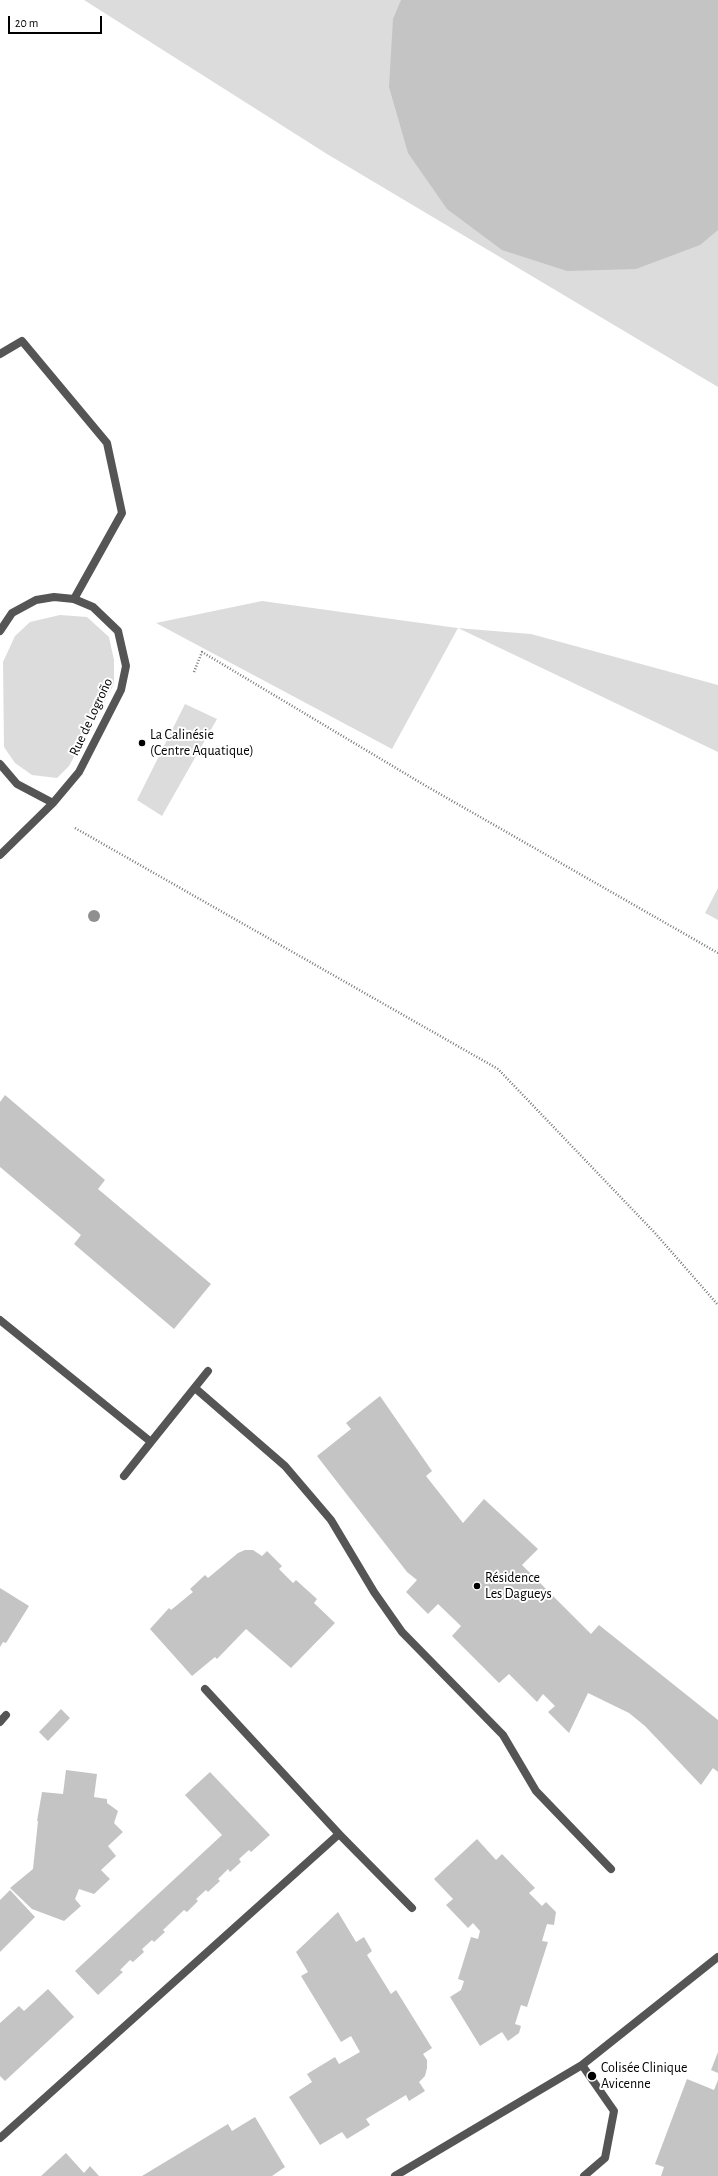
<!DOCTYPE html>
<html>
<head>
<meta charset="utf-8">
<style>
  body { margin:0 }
  #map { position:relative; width:718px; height:2176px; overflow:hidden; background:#fff; font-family:"Alegreya Sans",sans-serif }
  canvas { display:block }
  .scale { position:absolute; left:8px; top:16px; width:94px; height:18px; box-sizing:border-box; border:2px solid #000; border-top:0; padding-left:5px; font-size:12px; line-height:14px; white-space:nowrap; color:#000; -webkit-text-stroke:3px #fff; paint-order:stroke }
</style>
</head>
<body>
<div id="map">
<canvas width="718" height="2176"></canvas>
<div class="scale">20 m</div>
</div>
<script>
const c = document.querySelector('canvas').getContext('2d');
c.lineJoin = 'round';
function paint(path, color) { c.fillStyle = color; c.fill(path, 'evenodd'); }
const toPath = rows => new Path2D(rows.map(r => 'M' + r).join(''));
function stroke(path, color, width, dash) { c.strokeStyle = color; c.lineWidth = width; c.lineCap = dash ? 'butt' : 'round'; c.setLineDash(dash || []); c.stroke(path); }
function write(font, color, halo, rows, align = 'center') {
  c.font = font + ' "Alegreya Sans",sans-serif'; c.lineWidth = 4; c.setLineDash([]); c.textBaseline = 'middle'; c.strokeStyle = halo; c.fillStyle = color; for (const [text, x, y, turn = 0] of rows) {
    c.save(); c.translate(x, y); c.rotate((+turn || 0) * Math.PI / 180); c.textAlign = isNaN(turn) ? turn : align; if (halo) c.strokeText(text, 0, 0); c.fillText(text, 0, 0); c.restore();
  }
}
const green = toPath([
  [84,0,718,0,718,387,327,154],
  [262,601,457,628,531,634,718,685,718,752,458,628,392,749,156,623],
  [60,615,87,617,109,637,114,660,114,684,69,766,57,778,32,775,15,763,4,747,3,662,15,636,30,622],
  [185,704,217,719,162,816,137,800],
  [718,888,718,920,705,913]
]);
const building = toPath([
  [401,0,718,0,718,230,700,245,636,269,567,271,502,250,447,209,408,153,389,87,393,19],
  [5,1095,105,1180,98,1189,211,1284,174,1329,74,1244,81,1235,0,1167,0,1102],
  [380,1396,432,1471,426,1476,463,1523,484,1499,538,1549,522,1565,591,1634,599,1625,718,1720,718,1772,713,1768,701,1785,645,1726,629,1713,588,1693,569,1733,548,1712,555,1706,543,1694,537,1702,509,1674,499,1683,452,1636,461,1626,438,1604,428,1614,406,1592,417,1580,407,1572,317,1456,351,1429,346,1423],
  [245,1550,253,1550,262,1556,267,1551,282,1566,279,1569,293,1583,296,1580,317,1599,314,1603,335,1623,291,1668,246,1629,217,1659,215,1657,192,1676,150,1629,169,1608,171,1610,193,1592,190,1589,205,1575,208,1578,238,1553],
  [0,1588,29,1606,6,1643,3,1642,0,1647],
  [61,1709,70,1718,48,1741,39,1732],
  [66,1770,97,1774,94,1797,107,1799,107,1803,118,1811,114,1823,123,1832,108,1846,116,1856,101,1870,110,1879,94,1894,79,1889,75,1899,81,1906,64,1921,32,1909,10,1888,33,1869,38,1821,37,1821,42,1792,63,1794],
  [210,1772,270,1835,251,1852,249,1850,239,1859,241,1862,230,1872,228,1869,218,1879,220,1881,208,1892,206,1890,196,1899,198,1901,187,1912,184,1910,163,1930,165,1932,154,1942,152,1940,142,1949,144,1952,133,1962,130,1960,120,1970,123,1972,98,1995,75,1971,222,1835,185,1795],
  [477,1839,496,1860,502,1854,535,1888,529,1893,542,1906,546,1902,556,1912,554,1925,547,1924,542,1941,548,1942,527,2007,521,2005,515,2024,521,2026,519,2033,508,2041,502,2032,480,2046,450,1997,461,1990,464,1981,458,1979,471,1937,478,1939,480,1931,473,1923,468,1928,446,1905,453,1899,434,1879],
  [10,1890,35,1917,0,1952,0,1900],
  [338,1912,356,1942,364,1937,372,1951,367,1955,391,1994,396,1990,432,2048,423,2054,427,2060,427,2068,425,2076,419,2082,425,2091,409,2101,406,2095,366,2119,370,2125,347,2139,342,2132,320,2145,289,2097,312,2082,307,2074,335,2057,339,2064,360,2052,351,2036,341,2042,301,1976,308,1972,296,1952],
  [48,1989,74,2017,5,2081,0,2076,0,2023,19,2006,24,2011],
  [718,2052,718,2073,711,2070],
  [687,2079,714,2090,718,2080,718,2176,661,2176,664,2167,655,2164],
  [255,2117,285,2167,272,2176,142,2176,228,2124,232,2131],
  [66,2153,84,2173,90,2166,99,2176,41,2176]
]);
const path = toPath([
  [194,672,202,652,426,786,718,953],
  [75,828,498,1069,655,1233,718,1305]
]);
const service = toPath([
  [0,354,22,341,107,443,122,513,74,599],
  [0,1320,151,1442,124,1476],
  [151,1442,208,1371],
  [582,2065,614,2111,605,2158,584,2176],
  [395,2176,582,2065,718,1957]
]);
const minor = toPath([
  [0,631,12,613,36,600,54,597,74,599,93,607,118,631,126,666,121,690,79,772,53,803,0,855],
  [0,764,17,784,53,803],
  [195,1388,285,1466,331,1520,374,1592,402,1632,503,1735,536,1791,611,1869],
  [0,1722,6,1715],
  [339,1834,412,1908],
  [0,2138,339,1834,205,1689]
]);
const trees = [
  [94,916]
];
const markers = [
  [142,743,4,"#000"],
  [477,1586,4,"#000"],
  [592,2076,5,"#000"]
];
const streetNames = [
  ["Rue de Logroño",91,717,-65]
];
const poiNames = [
  ["La Calinésie",150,735],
  ["(Centre Aquatique)",150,751],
  ["Résidence",485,1578],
  ["Les Dagueys",485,1594],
  ["Colisée Clinique",601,2068],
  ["Avicenne",601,2084]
];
paint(green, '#dcdcdc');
paint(building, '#c4c4c4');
stroke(path, '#777', 2.5, [1, 2]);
stroke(service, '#555', 8);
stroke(minor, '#555', 8);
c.fillStyle = '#8f8f8f';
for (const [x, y] of trees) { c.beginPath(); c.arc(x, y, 6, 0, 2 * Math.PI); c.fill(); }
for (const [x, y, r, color] of markers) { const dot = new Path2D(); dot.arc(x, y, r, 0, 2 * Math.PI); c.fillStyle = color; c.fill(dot); stroke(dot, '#fff', 1.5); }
write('14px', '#000', '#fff', streetNames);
write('14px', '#000', '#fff', poiNames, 'left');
</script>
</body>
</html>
